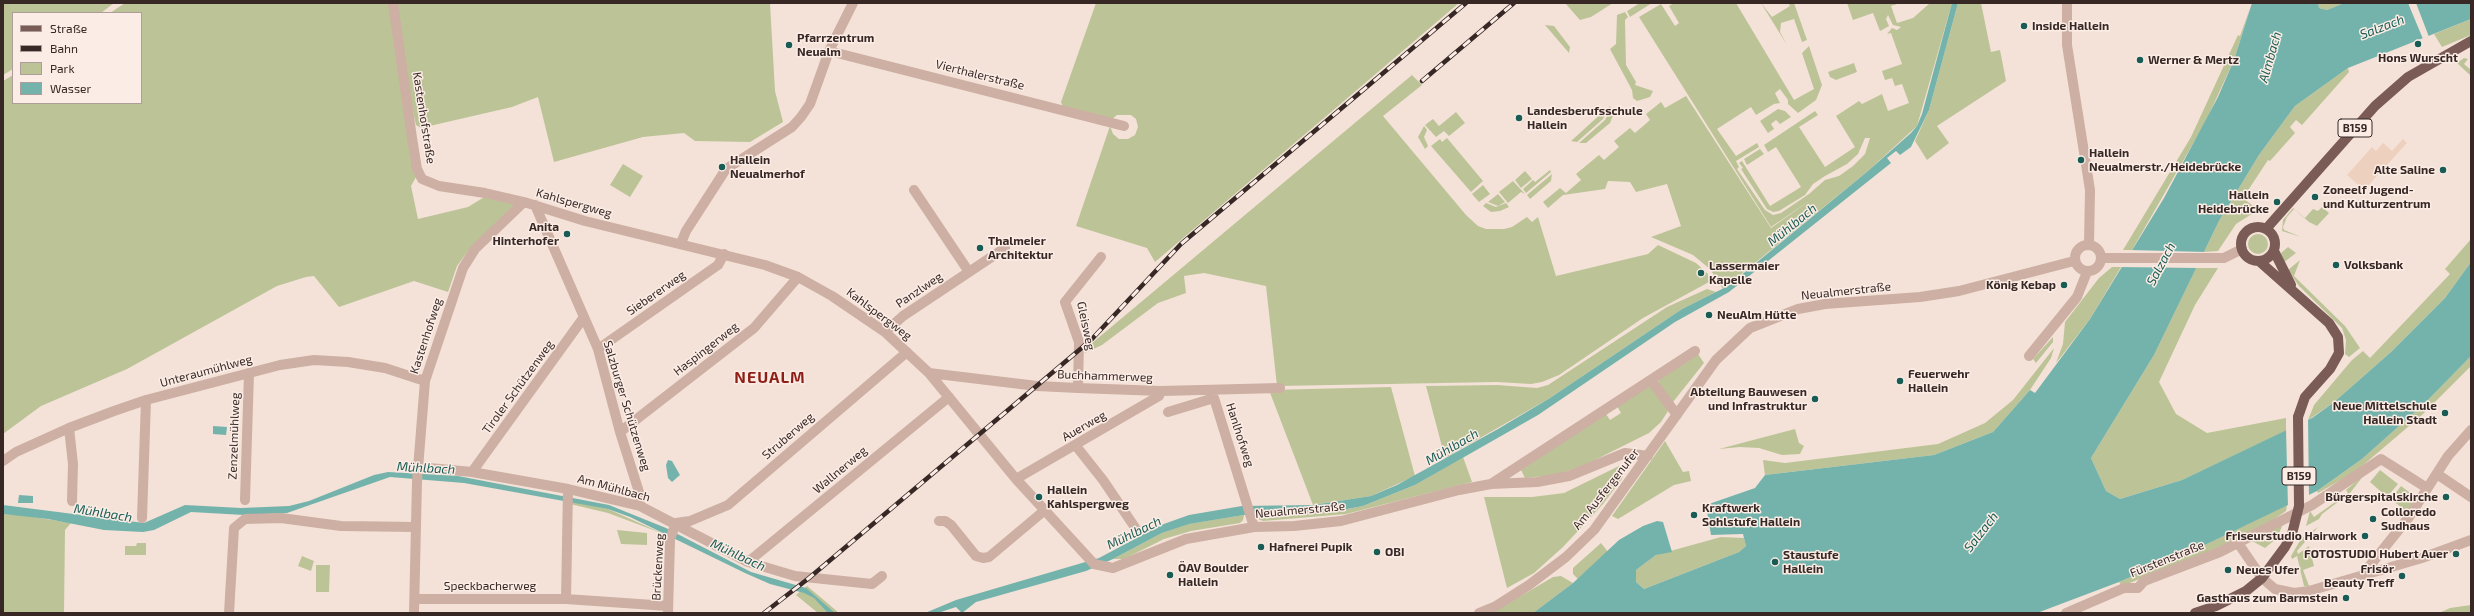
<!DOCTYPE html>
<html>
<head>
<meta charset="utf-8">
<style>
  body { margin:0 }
  #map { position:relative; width:2474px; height:616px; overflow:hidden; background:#f4e2d8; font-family:"Exo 2",sans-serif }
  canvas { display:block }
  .frame { position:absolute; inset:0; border:4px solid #372826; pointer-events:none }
  .legend { position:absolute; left:12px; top:12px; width:130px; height:92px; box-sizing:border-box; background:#fbede5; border:1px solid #ad9e99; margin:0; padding:5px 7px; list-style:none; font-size:12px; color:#372826 }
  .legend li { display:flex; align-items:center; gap:8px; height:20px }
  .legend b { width:20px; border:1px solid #ad9e99 }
</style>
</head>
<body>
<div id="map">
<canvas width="2474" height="616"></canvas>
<div class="frame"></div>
<ul class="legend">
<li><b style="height:5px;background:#7a5b55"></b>Straße</li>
<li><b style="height:5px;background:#372826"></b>Bahn</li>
<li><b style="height:11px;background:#bcc497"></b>Park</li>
<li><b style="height:11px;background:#74b3ab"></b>Wasser</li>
</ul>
</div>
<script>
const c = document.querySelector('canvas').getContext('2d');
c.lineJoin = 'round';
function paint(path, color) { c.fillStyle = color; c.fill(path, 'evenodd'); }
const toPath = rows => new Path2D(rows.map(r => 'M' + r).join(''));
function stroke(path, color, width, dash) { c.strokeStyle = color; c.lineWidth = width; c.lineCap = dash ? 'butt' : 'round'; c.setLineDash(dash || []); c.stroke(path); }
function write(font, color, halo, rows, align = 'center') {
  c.font = font + ' "Exo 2",sans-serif'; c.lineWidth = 3; c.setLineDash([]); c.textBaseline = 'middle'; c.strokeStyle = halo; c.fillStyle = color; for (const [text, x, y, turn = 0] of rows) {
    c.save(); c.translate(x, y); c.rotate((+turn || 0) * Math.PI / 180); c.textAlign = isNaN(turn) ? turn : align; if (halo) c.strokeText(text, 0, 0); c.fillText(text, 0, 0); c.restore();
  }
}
const green = toPath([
  [3,3,114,3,101,13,13,13,13,69,3,75],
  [125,3,390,3,416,177,411,186,418,219,468,207,486,196,515,202,513,209,468,251,457,266,448,292,414,281,339,307,314,276,306,277,277,286,127,369,41,406,3,434,3,81,13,75,13,103,141,103,141,13,110,13],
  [397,3,770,3,775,91,783,122,750,142,695,141,684,133,643,137,554,162,538,97,512,107,421,128,416,125,412,107],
  [1096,3,1459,3,1155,262,1147,248,1076,226,1110,126,1113,134,1119,139,1128,139,1135,135,1138,127,1136,119,1131,115,1117,115,1111,120,1064,109,1061,102],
  [1565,3,1613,3,1591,17,1580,20],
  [1640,3,1652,3,1630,17,1627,11],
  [1674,3,1736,3,1794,100,1814,89,1802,53,1809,46,1822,85,1816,100,1798,113,1788,104,1788,100,1780,89,1775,93,1780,103,1774,104,1756,115,1751,107,1717,129,1736,156,1757,143,1759,147,1736,161,1739,167,1737,169,1765,210,1773,215,1781,213,1809,194,1825,180,1839,176,1853,166,1865,154,1870,138,1865,138,1858,154,1847,164,1825,176,1813,184,1805,195,1779,211,1773,212,1767,209,1741,169,1743,168,1739,163,1742,161,1770,206,1801,187,1776,147,1768,152,1764,145,1815,111,1818,115,1799,127,1825,167,1855,147,1836,116,1859,101,1862,104,1882,94,1888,111,1909,103,1902,84,1895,86,1892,78,1885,80,1882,71,1902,64,1891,33,1887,34,1892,28,1897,30,1901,27,1893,25,1888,15,1886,19,1889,26,1880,31,1873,13,1853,20,1847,3,1900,3,1891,6,1897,23,1913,18,1930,3,1952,3,1917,126,1868,171,1723,289,1710,269,1693,255,1651,237,1681,226,1667,184,1636,192,1630,182,1608,181,1605,189,1563,195,1548,208,1543,202,1560,188,1566,193,1581,180,1576,174,1599,155,1604,160,1619,147,1614,141,1630,128,1635,133,1650,120,1646,114,1661,102,1665,108,1686,96,1771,228,1812,199,1771,227,1639,17,1661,4,1675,26,1679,23,1669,6],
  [1761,3,1772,17,1790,6,1788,3,1794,3,1807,40,1802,42,1794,19,1781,23,1780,32,1787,45],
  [1958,3,1981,3,1991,52,2000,50,2006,81,1937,126,1949,143,1927,160,1915,141,1929,110],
  [2252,3,2234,60,2206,121,2132,250,2123,250,2191,137,2238,35,2240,36],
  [2318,3,2344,3,2327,10,2319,8],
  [1625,12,1628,17,1625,20,1626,65,1636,82,1635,85,1653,91,1650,97,1637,101,1633,98,1632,90,1610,49,1616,44,1617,15],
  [2471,19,2471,35,2442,47,2434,34],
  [1545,25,1554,26,1570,47,1569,53],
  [2464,58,2468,59,2464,64,2471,70,2471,76,2457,63],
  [1854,63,1857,72,1836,80,1830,77,1828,72],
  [2348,68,2349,72,2302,125,2296,120,2290,127,2295,133,2270,161,2268,160,2243,198,2258,210,2236,224,2218,251,2204,252,2219,221,2259,155,2295,106],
  [1412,75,1422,85,1383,116,1466,215,1478,226,1486,229,1504,229,1512,227,1527,217,1532,222,1538,217,1556,276,1648,254,1658,245,1696,263,1708,274,1709,282,1643,318,1559,375,1542,382,1531,384,1497,382,1277,386,1266,286,1204,273,1184,276,1186,293,1158,303,1102,345,1085,353,1085,349],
  [1610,106,1613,115,1610,123,1586,143,1579,143,1605,120,1608,114,1606,110],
  [1778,109,1785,111,1791,117,1780,124,1776,120,1771,124,1774,129,1768,133,1760,121],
  [1604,111,1605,115,1603,119,1577,142,1571,141],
  [1456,112,1465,123,1449,136,1444,131,1436,137,1425,125,1433,119,1439,126],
  [1424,126,1427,130,1424,137,1428,146,1425,149,1418,137],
  [1447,138,1483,181,1471,192,1431,146,1440,139,1442,142],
  [1760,149,1764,154,1747,165,1744,159],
  [623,164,643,176,630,197,610,185],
  [1550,170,1551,172,1526,193,1523,189,1533,180,1535,182],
  [1525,171,1532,179,1521,188,1515,180],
  [1552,174,1551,181,1530,199,1527,195],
  [1513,181,1525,194,1521,192,1508,203,1499,192],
  [1483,185,1490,194,1479,202,1472,194],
  [1498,194,1505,202,1498,206,1488,202],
  [1486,203,1496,207,1506,203,1509,207,1500,211,1491,212,1483,206],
  [2322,207,2329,213,2317,226,2309,222,2294,209,2287,217,2283,227,2284,230,2301,237,2282,231,2283,220,2293,208,2305,218,2313,209,2318,211],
  '2248 244a10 10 0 1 1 20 0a10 10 0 1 1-20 0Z',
  [2471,239,2471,262,2445,298,2391,352,2333,403,2308,420,2314,405,2352,360,2363,351,2370,358,2450,274,2445,269],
  [2288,247,2296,253,2283,263,2281,253],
  [2300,260,2294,276,2345,326,2360,348,2349,357,2345,354,2346,340,2342,328,2299,286,2288,270],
  [2112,267,2121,267,2090,319,2056,363,2063,344,2065,322,2099,278],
  [2196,268,2218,268,2195,305,2159,382,2176,414,2207,433,2286,418,2286,431,2182,480,2120,499,2106,491,2091,458,2154,355],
  [1707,289,1716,292,1682,309,1550,398,1445,458,1426,386,1497,385,1537,388,1548,385,1667,307],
  [2053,337,2053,342,2036,363,2033,359],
  [2054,348,2051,358,2030,390,1993,432,1934,455,1765,475,1763,460,1785,463,1938,444,1985,423,2013,400],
  [1698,354,1704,363,1673,402,1658,385,1659,380],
  [2471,356,2470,367,2422,415,2355,472,2318,493,2317,491,2362,459,2425,403],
  [1649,386,1654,388,1668,411,1661,422,1649,433,1581,467,1554,475,1525,478,1521,470,1606,414,1610,420,1621,413,1617,406],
  [1391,387,1415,476,1371,496,1313,505,1269,390],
  [1795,429,1799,443,1804,446,1800,454,1782,455,1759,448,1740,447,1719,449],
  [1665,441,1683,472,1689,471,1691,481,1674,485,1618,519,1612,516],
  [1463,457,1472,482,1346,514,1263,521,1256,518,1255,515,1342,510,1363,506,1415,485],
  [1619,466,1624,468,1622,479,1603,504,1563,547,1534,573,1507,588,1484,497,1532,497,1564,493],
  [2380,470,2398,484,2387,497,2370,482],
  [2364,475,2350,493,2322,514,2319,519,2306,526,2310,511,2314,517,2348,493,2346,490],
  [2401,486,2417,498,2407,512,2391,499],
  [571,501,608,509,664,534,608,513,570,504],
  [2287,505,2286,511,2267,524,2221,547,2122,586,2119,582,2205,545],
  [3,514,21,515,71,523,65,530,64,613,3,613],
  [1244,515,1243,520,1240,523,1191,531,1164,539,1124,559,1113,559,1162,533,1188,524],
  [2283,524,2277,538,2265,548,2252,541],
  [2318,527,2297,551,2298,554,2309,546,2314,566,2303,570,2309,586,2304,586,2297,556,2292,559,2291,556,2301,539],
  [617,530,647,533,647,545,621,544],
  [1721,537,1744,538,1746,546,1739,552,1644,589,1636,582,1636,570,1656,555],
  [137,543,146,543,146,555,125,555,125,546,136,546],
  [1601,543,1608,552,1578,579,1573,574,1573,568],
  [302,556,314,561,311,571,298,566],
  [316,565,330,565,329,592,316,592],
  [1561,576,1573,583,1533,613,1492,613,1553,577],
  [807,586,825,601,839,613,818,613,796,595],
  [2471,605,2471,613,2439,613,2450,608]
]);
const plaza = toPath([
  [2403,139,2407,143,2364,190,2347,175,2372,147,2376,151,2383,143,2392,151]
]);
const water = toPath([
  [1952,3,1958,3,1929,110,1911,147,1900,155,1896,151,1887,158,1891,163,1729,292,1675,322,1538,415,1415,485,1363,506,1342,510,1244,515,1189,524,1162,533,1113,559,1086,571,976,602,962,613,956,607,938,613,925,613,956,600,1099,558,1161,525,1189,515,1242,506,1313,505,1371,496,1397,485,1498,429,1550,398,1682,309,1728,286,1868,171,1911,133,1917,126,1922,114],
  [2252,3,2318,3,2319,8,2327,10,2344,3,2471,3,2471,19,2348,68,2295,106,2259,155,2219,221,2154,355,2091,458,2106,491,2120,499,2182,480,2312,418,2333,403,2391,352,2445,298,2471,262,2471,356,2425,403,2362,459,2317,491,2205,545,2119,582,2037,613,1533,613,1573,583,1619,540,1643,526,1657,521,1663,522,1672,552,1656,555,1636,570,1636,582,1644,589,1739,552,1746,546,1743,534,1711,535,1706,505,1755,488,1765,475,1934,455,1993,432,2030,390,2035,393,2090,319,2164,198,2218,97,2234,60],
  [213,426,227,427,226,435,213,434],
  [668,460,672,461,680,475,672,482,668,478,666,465],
  [388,472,458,476,609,505,666,528,751,572,806,588,835,613,828,613,814,598,804,593,770,584,745,573,630,517,608,509,464,483,390,477,287,513,244,515,191,512,154,530,143,532,104,530,48,519,3,514,3,505,144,523,185,505,241,508,289,506,309,501,374,475],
  [19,495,33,496,33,503,18,503]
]);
const pier = toPath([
  [2408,3,2416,3,2429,37,2423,39],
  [2130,250,2206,252,2198,268,2119,267],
  [2308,418,2309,497,2288,507,2286,429]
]);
const minor = toPath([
  [393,3,412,138,417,169,422,179,439,186,485,193,524,202,585,221,765,265,798,277,832,296,885,332,929,373,1016,479,1094,564,1113,568,1186,539,1254,527,1294,526,1341,521,1459,490,1491,484,1537,482,1569,476,1625,453,1648,456],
  [2067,3,2067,45,2090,190,2089,245],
  [829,51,1124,126],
  [914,190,969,272],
  [535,205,598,349,620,432,639,492,640,506],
  [681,243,686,231,726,169,792,127,801,117,810,104,829,51,853,3],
  '2075 258a13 13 0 1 1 26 0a13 13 0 1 1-26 0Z',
  [2101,258,2224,258,2242,249],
  [885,332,903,316,1005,248],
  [598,349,718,265,724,254],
  [2029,356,2077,297,2087,272],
  [929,373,1037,386,1078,388,1161,391,1280,388],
  [1651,380,1677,415],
  [1078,388,1079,342,1065,302,1101,257],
  [1168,412,1214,398,1254,527],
  [69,428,73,464,72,501],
  [620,432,754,328,798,277],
  [1076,446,1103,480,1136,529],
  [3,461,16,452,69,428,114,411,146,400,280,365,314,360,348,362,385,368,425,381],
  [418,467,472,472,568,489,640,506,748,562,795,576,872,584,882,576],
  [472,472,584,317],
  [2437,474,2471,497],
  [1016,479,1159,396,1161,391],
  [1491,484,1695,351],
  [245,500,249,373],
  [142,518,146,400],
  [939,521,945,521,951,525,976,556,983,558,989,557,1045,510],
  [2238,543,2262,578,2275,589,2294,593,2309,591,2422,558,2471,540],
  [748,562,949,397],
  [2364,573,2409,517,2448,456,2471,430],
  [415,599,566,599,668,606],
  [566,599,568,489],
  [229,613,234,528,245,519,281,518,341,526,416,527],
  [414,613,417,481,425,381,463,268,475,249,524,202],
  [668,613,670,539,676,523,690,521,728,505,907,352],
  [1479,613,1496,606,1529,585,1566,557,1594,530,1716,360,1750,328,1798,309,1825,304,1920,297,1959,291,2074,261],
  [2066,613,2124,588,2138,588,2144,581,2220,552,2312,505,2381,459,2427,488]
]);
const major = toPath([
  '2241 244a17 17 0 1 1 34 0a17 17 0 1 1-34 0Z',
  [2266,229,2375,106,2408,77,2471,41],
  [2274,251,2291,285],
  [2259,261,2329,323,2338,337,2339,353,2330,369,2305,397,2298,417],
  [2195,613,2216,606,2246,591,2262,578,2285,547,2292,534]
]);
const rail = toPath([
  [1422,81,1514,3],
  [764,613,809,578,1091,340,1181,244,1466,3]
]);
const majorBridge = toPath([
  [2292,534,2299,506,2298,417]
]);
const markers = [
  [2024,26,4,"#185c55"],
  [2418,44,4,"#185c55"],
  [789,45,4,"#185c55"],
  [2140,60,4,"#185c55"],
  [1519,118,4,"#185c55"],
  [2081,160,4,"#185c55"],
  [722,167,4,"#185c55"],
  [2443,170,4,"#185c55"],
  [2315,197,4,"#185c55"],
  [2277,202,4,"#185c55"],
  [567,234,4,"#185c55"],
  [980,248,4,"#185c55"],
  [2336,265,4,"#185c55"],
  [1701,273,4,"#185c55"],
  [2064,285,4,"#185c55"],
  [1709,315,4,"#185c55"],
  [1900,381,4,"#185c55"],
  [1815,399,4,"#185c55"],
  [2445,413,4,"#185c55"],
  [1039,497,4,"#185c55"],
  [2446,497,4,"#185c55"],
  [1694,515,4,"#185c55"],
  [2373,519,4,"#185c55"],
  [2365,536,4,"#185c55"],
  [1261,547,4,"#185c55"],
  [1377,552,4,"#185c55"],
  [2456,554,4,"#185c55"],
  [1775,562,4,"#185c55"],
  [2228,570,4,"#185c55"],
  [1170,575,4,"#185c55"],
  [2402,576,4,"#185c55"],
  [2346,598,4,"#185c55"]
];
const shields = [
  [2355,128,34],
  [2299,476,34]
];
const shieldNames = [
  ["B159",2355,128],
  ["B159",2299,476]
];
const poiNames = [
  ["Inside Hallein",2032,26],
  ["Pfarrzentrum",797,38],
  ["Neualm",797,52],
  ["Hons Wurscht",2418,58,"center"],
  ["Werner & Mertz",2148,60],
  ["Landesberufsschule",1527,111],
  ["Hallein",1527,125],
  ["Hallein",2089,153],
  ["Neualmerstr./Heidebrücke",2089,167],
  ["Hallein",730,160],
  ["Neualmerhof",730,174],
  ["Alte Saline",2435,170,"right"],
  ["Zoneelf Jugend-",2323,190],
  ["und Kulturzentrum",2323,204],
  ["Hallein",2269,195,"right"],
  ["Heidebrücke",2269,209,"right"],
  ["Anita",559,227,"right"],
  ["Hinterhofer",559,241,"right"],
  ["Thalmeier",988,241],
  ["Architektur",988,255],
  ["Volksbank",2344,265],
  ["Lassermaier",1709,266],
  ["Kapelle",1709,280],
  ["König Kebap",2056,285,"right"],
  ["NeuAlm Hütte",1717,315],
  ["Feuerwehr",1908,374],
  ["Hallein",1908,388],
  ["Abteilung Bauwesen",1807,392,"right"],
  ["und Infrastruktur",1807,406,"right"],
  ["Neue Mittelschule",2437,406,"right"],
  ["Hallein Stadt",2437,420,"right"],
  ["Hallein",1047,490],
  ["Kahlspergweg",1047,504],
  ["Bürgerspitalskirche",2438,497,"right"],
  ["Kraftwerk",1702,508],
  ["Sohlstufe Hallein",1702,522],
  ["Colloredo",2381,512],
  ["Sudhaus",2381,526],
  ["Friseurstudio Hairwork",2357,536,"right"],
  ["Hafnerei Pupik",1269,547],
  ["OBI",1385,552],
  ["FOTOSTUDIO Hubert Auer",2448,554,"right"],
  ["Staustufe",1783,555],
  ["Hallein",1783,569],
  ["ÖAV Boulder",1178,568],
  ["Hallein",1178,582],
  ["Frisör",2394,569,"right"],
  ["Beauty Treff",2394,583,"right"],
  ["Neues Ufer",2236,570],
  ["Gasthaus zum Barmstein",2338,598,"right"]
];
const streetNames = [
  ["Vierthalerstraße",980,75,14],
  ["Kastenhofstraße",424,118,81],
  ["Kahlspergweg",574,203,16],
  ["Panzlweg",919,290,-34],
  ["Neualmerstraße",1846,291,-6],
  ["Siebererweg",656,293,-35],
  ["Kahlspergweg",879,314,37],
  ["Gleisweg",1086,326,78],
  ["Kastenhofweg",426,336,-72],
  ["Haspingerweg",706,349,-38],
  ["Unteraumühlweg",206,371,-15],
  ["Buchhammerweg",1105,376,2],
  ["Tiroler Schützenweg",518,387,-54],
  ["Salzburger Schützenweg",627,406,73],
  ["Auerweg",1084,426,-30],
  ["Hanlhofweg",1240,435,72],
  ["Zenzelmühlweg",234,436,-88],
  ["Struberweg",788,436,-41],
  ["Wallnerweg",840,470,-40],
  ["Am Mühlbach",614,488,15],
  ["Am Ausfergenufer",1606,489,-52],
  ["Neualmerstraße",1300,510,-5],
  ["Fürstenstraße",2167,559,-22],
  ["Brückenweg",658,567,-87],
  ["Speckbacherweg",490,586]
];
const waterNames = [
  ["Salzach",2382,27,-21],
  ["Almbach",2270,57,-74],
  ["Mühlbach",1792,225,-39],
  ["Salzach",2161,264,-62],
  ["Mühlbach",1452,447,-30],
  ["Mühlbach",426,468,3],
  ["Mühlbach",103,513,9],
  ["Salzach",1981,532,-52],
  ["Mühlbach",1134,533,-26],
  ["Mühlbach",738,555,25]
];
const districtNames = [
  ["NEUALM",770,378]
];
paint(green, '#bcc497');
paint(plaza, '#edd0be');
paint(water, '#74b3ab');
paint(pier, '#f4e2d8');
stroke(minor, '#cdafa3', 10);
stroke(major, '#7a5b55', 10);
stroke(rail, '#372826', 4.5);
stroke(rail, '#fbede5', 3, [9]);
stroke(majorBridge, '#7a5b55', 10);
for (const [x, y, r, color] of markers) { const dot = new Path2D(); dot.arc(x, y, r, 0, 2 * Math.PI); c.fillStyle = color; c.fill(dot); stroke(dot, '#fbede5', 1.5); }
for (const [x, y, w] of shields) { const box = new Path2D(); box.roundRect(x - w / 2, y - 9, w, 18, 3); c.fillStyle = '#fbede5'; c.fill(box); stroke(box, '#372826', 1); }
write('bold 11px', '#372826', null, shieldNames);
write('bold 12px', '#372826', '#fbede5', poiNames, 'left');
write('12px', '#372826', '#fbede5', streetNames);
write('italic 13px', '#185c55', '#fbede5', waterNames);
c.letterSpacing = '1px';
write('bold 16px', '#8e1f17', '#fbede5', districtNames);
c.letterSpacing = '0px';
</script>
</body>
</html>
